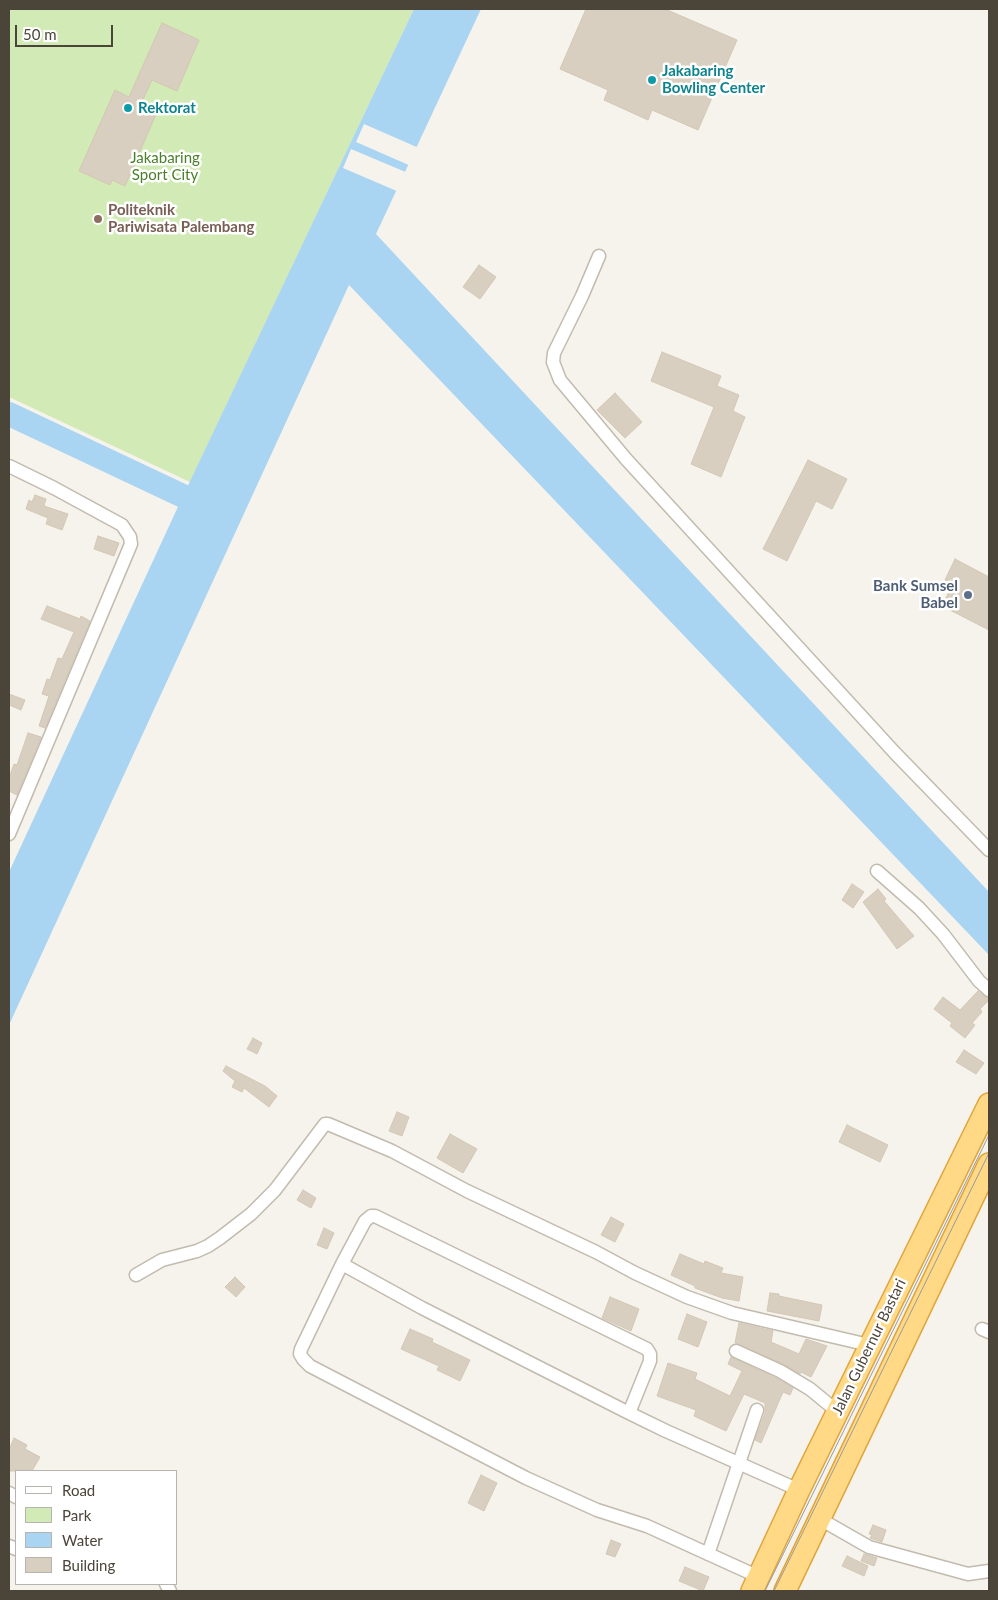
<!DOCTYPE html>
<html>
<head>
<meta charset="utf-8">
<style>
  body { margin:0 }
  #map { position:relative; width:998px; height:1600px; overflow:hidden; background:#f6f3ec; font-family:Lato,sans-serif }
  canvas { display:block }
  .frame { position:absolute; inset:0; border:10px solid #4b4439; pointer-events:none }
  .legend { position:absolute; left:15px; top:1470px; width:162px; height:115px; box-sizing:border-box; background:#fff; border:1px solid #b7b4b0; margin:0; padding:6px 9px; list-style:none; font-size:15px; color:#4b4439 }
  .legend li { display:flex; align-items:center; gap:10px; height:25px }
  .legend b { width:25px; border:1px solid #b7b4b0 }
  .scale { position:absolute; left:15px; top:25px; width:98px; height:22px; box-sizing:border-box; border:2px solid #4b4439; border-top:0; padding-left:6px; font-size:15px; line-height:18px; white-space:nowrap; color:#4b4439; -webkit-text-stroke:4px #fff; paint-order:stroke }
</style>
</head>
<body>
<div id="map">
<canvas width="998" height="1600"></canvas>
<div class="frame"></div>
<ul class="legend">
<li><b style="height:6px;background:#fff"></b>Road</li>
<li><b style="height:14px;background:#d2eab5"></b>Park</li>
<li><b style="height:14px;background:#a9d4f2"></b>Water</li>
<li><b style="height:14px;background:#d8cfc1"></b>Building</li>
</ul>
<div class="scale">50 m</div>
</div>
<script>
const c = document.querySelector('canvas').getContext('2d');
c.lineJoin = 'round';
function paint(path, color) { c.fillStyle = color; c.fill(path, 'evenodd'); }
const toPath = rows => new Path2D(rows.map(r => 'M' + r).join(''));
function stroke(path, color, width, dash) { c.strokeStyle = color; c.lineWidth = width; c.lineCap = dash ? 'butt' : 'round'; c.setLineDash(dash || []); c.stroke(path); }
function write(font, color, halo, rows, align = 'center') {
  c.font = font + ' Lato,sans-serif'; c.lineWidth = 5; c.setLineDash([]); c.textBaseline = 'middle'; c.strokeStyle = halo; c.fillStyle = color; for (const [text, x, y, turn = 0] of rows) {
    c.save(); c.translate(x, y); c.rotate((+turn || 0) * Math.PI / 180); c.textAlign = isNaN(turn) ? turn : align; if (halo) c.strokeText(text, 0, 0); c.fillText(text, 0, 0); c.restore();
  }
}
const green = toPath([
  [9,9,414,9,190,482,9,397]
]);
const water = toPath([
  [414,9,481,9,376,234,989,892,989,955,349,285,9,1025,9,872,183,496]
]);
const pier = toPath([
  [364,124,419,148,411,166,356,142],
  [351,149,408,173,399,192,343,168]
]);
const river = toPath([
  [9,414,183,496]
]);
const building = toPath([
  [586,9,665,9,737,40,698,130,652,110,648,120,604,100,608,90,560,69,586,9],
  [162,23,199,40,177,91,152,80,141,104,157,112,125,186,112,180,110,185,79,171,115,90,129,97,162,23],
  [479,265,496,277,480,299,463,287,479,265],
  [662,352,721,376,717,386,739,395,733,411,745,417,721,477,691,464,714,407,651,381,662,352],
  [615,393,642,422,625,438,597,410,615,393],
  [808,460,847,479,832,509,816,501,787,561,763,549,808,460],
  [35,495,46,499,44,506,68,514,62,530,46,524,48,518,26,509,29,500,32,502,35,495],
  [98,536,119,543,114,556,94,549,98,536],
  [955,559,989,577,989,630,942,606,953,584,945,580,955,559],
  [47,606,80,619,81,616,90,621,45,728,39,726,49,696,42,694,47,679,50,680,58,658,62,659,74,632,41,619,47,606],
  [9,694,25,700,21,710,9,705,9,694],
  [28,733,41,737,17,795,9,791,9,778,14,764,17,765,28,733],
  [852,884,864,892,853,908,842,900,852,884],
  [878,889,886,899,884,901,914,936,897,949,863,902,878,889],
  [978,991,984,996,989,998,989,1000,980,1009,982,1012,972,1023,975,1025,965,1038,950,1026,952,1023,934,1009,943,997,960,1010,978,991],
  [253,1038,262,1043,257,1054,247,1049,253,1038],
  [964,1050,984,1063,976,1074,956,1062,964,1050],
  [226,1066,265,1086,277,1096,269,1107,244,1088,242,1092,232,1087,235,1081,223,1071,226,1066],
  [397,1112,409,1117,402,1136,389,1131,397,1112],
  [847,1125,888,1145,880,1162,839,1142,847,1125],
  [450,1134,477,1149,463,1173,437,1158,450,1134],
  [303,1190,316,1198,311,1208,297,1200,303,1190],
  [611,1217,624,1224,615,1242,601,1235,611,1217],
  [324,1228,334,1233,327,1249,317,1245,324,1228],
  [680,1254,704,1264,705,1261,723,1268,721,1273,743,1277,739,1301,722,1298,695,1288,695,1286,671,1275,680,1254],
  [235,1277,245,1287,236,1297,225,1287,235,1277],
  [770,1293,779,1294,779,1296,822,1305,819,1321,767,1311,770,1293],
  [610,1297,639,1309,631,1331,602,1318,610,1297],
  [687,1314,707,1322,698,1347,678,1339,687,1314],
  [739,1323,773,1331,771,1342,799,1354,806,1339,827,1346,811,1377,801,1372,800,1374,783,1364,735,1343,739,1323],
  [410,1329,433,1339,432,1342,470,1360,460,1381,437,1370,439,1366,401,1349,410,1329],
  [731,1357,776,1378,793,1388,790,1395,783,1392,761,1443,755,1440,765,1413,765,1403,744,1394,726,1431,694,1416,696,1410,657,1396,668,1363,697,1373,695,1379,730,1396,742,1371,728,1364,731,1357],
  [14,1438,27,1445,25,1449,40,1457,32,1471,9,1471,9,1450,14,1438],
  [481,1475,497,1483,484,1511,468,1503,481,1475],
  [873,1525,886,1530,882,1542,870,1538,872,1535,869,1534,873,1525],
  [611,1540,621,1544,615,1557,606,1554,611,1540],
  [864,1554,877,1558,874,1566,861,1561,864,1554],
  [847,1556,868,1566,864,1576,842,1566,847,1556],
  [685,1567,709,1577,703,1591,679,1581,685,1567]
]);
const minor = toPath([
  [599,256,582,296,554,353,553,362,560,380,626,459,895,753,989,850],
  [9,466,54,488,122,525,130,537,131,544,9,834],
  [877,871,919,908,943,934,979,981,989,990],
  [342,1264,301,1349,300,1354,303,1359,310,1366,526,1478,597,1510,647,1526,759,1577],
  [136,1275,162,1260,197,1251,208,1246,220,1238,251,1214,275,1190,325,1124,328,1124,392,1151,467,1191,596,1252,635,1273,687,1297,732,1313,869,1345],
  [982,1329,989,1332],
  [736,1351,780,1371,810,1389,838,1412],
  [629,1413,650,1361,650,1354,647,1349,375,1216,371,1216,365,1221,342,1264,422,1308,629,1413,666,1431,799,1490],
  [9,1493,16,1497],
  [820,1519,869,1547,968,1574,989,1571],
  [9,1546,16,1549],
  [708,1554,757,1410],
  [166,1584,170,1591]
]);
const trunk = toPath([
  [752,1591,799,1490,989,1104],
  [785,1591,989,1164]
]);
const tram = toPath([
  [765,1591,989,1135],
  [774,1591,989,1153]
]);
const markers = [
  [652,80,5,"#0f9aa8"],
  [128,108,5,"#0f9aa8"],
  [98,219,5,"#8d6e63"],
  [968,595,5,"#5c6f8a"]
];
const cultureNames = [
  ["Jakabaring",662,71],
  ["Bowling Center",662,88],
  ["Rektorat",138,108]
];
const parkNames = [
  ["Jakabaring",165,158],
  ["Sport City",165,175]
];
const educationNames = [
  ["Politeknik",108,210],
  ["Pariwisata Palembang",108,227]
];
const serviceNames = [
  ["Bank Sumsel",958,586],
  ["Babel",958,603]
];
const streetNames = [
  ["Jalan Gubernur Bastari",869,1347,-64]
];
paint(green, '#d2eab5');
paint(water, '#a9d4f2');
paint(pier, '#f6f3ec');
stroke(river, '#a9d4f2', 24);
paint(building, '#d8cfc1');
stroke(building, '#d3c7b4', 1);
stroke(minor, '#c2bbae', 15);
stroke(trunk, '#e0a43c', 24);
stroke(minor, '#fff', 12);
stroke(trunk, '#ffd985', 21);
stroke(tram, '#9a9a9a', 1);
for (const [x, y, r, color] of markers) { const dot = new Path2D(); dot.arc(x, y, r, 0, 2 * Math.PI); c.fillStyle = color; c.fill(dot); stroke(dot, '#fff', 2); }
write('bold 15px', '#0d838f', '#fff', cultureNames, 'left');
write('15px', '#4a7f2a', '#fff', parkNames);
write('bold 15px', '#785e54', '#fff', educationNames, 'left');
write('bold 15px', '#4e5e75', '#fff', serviceNames, 'right');
write('15px', '#4b4439', '#fff', streetNames);
</script>
</body>
</html>
